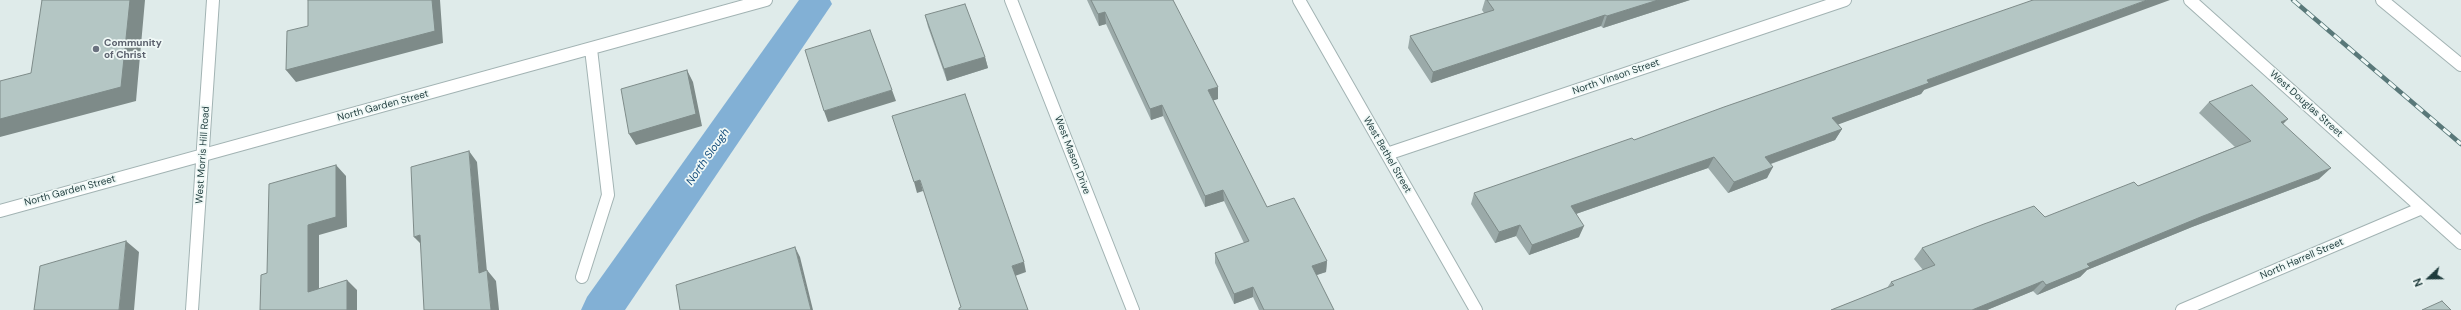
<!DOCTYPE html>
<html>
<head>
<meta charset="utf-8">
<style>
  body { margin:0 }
  #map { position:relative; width:2461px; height:310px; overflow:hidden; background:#dfebea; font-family:"DM Sans",sans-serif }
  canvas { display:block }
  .north { position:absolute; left:2409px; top:258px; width:40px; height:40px; -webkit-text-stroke:3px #eff8f6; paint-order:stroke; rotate:248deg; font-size:11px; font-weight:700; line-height:16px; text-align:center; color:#1f3c3d }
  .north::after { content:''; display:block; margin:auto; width:14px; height:18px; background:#1f3c3d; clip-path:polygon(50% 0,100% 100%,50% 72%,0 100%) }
</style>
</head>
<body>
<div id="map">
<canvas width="2461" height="310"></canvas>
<div class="north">N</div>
</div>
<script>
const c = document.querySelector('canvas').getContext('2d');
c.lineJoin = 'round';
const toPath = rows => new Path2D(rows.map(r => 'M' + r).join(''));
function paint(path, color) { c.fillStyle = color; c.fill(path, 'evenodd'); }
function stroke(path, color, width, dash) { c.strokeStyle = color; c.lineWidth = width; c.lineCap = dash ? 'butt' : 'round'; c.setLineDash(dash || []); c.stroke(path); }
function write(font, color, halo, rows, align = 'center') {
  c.font = font + ' "DM Sans",sans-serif'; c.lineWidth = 3.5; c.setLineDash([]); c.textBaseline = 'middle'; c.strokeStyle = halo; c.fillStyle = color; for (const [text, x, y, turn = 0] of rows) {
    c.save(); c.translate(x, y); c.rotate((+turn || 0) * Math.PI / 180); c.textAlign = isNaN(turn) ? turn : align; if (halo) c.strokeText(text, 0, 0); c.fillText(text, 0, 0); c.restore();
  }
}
const canal = toPath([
  [799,0,830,0,832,4,625,310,581,310,587,297,799,0]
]);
const minor = toPath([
  [1011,0,1133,310],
  [1299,0,1476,310],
  [2190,0,2461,243],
  [2382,0,2461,65],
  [1387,154,1845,0],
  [0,211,766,0],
  [582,277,608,195,591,49],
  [192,310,213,0],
  [2182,310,2422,208]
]);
const rail = toPath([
  [2293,0,2461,144]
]);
const wall = toPath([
  [1087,0,1173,0,1218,99,1213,100,1267,207,1327,261,1326,272,1316,275,1334,310,1259,310,1253,297,1234,304,1215,263,1215,253,1244,243,1224,201,1205,207,1163,116,1151,120,1106,24,1099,26],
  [1485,0,1690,0,1603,28,1601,26,1431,83,1408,48,1410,36,1484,13,1482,10],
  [925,15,985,57,988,68,947,81,928,27],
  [1924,90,1921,94,1838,124,1842,129,1835,140,1771,164,1767,178,1728,193,1708,168,1576,214,1579,237,1529,255,1516,236,1495,243,1471,204,1474,193,1634,140],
  [2209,102,2283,124,2319,179,2192,227,2087,270,2080,277,2037,295,2033,291,1987,310,1831,310,1887,288,1891,282,1923,270,1914,259,1922,248,2045,217,2138,186,2235,147,2199,113]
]);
const shadedWall = toPath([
  [130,0,145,0,136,101,0,137,0,119],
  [432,0,440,0,443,43,296,82,286,70],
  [1658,0,1690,0,1603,28,1607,16],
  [2147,0,2170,0,1924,90,1921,94,1826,129,1832,118,1927,80],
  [1105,12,1106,24,1099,26,1098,14],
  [1605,15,1601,26,1431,83,1433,72],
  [985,57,988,68,947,81,944,69],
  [687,70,693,82,702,126,636,145,629,134],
  [1218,87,1218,99,1208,102,1208,90],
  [892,90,896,101,828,122,824,111],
  [1162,105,1163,116,1151,120,1150,109],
  [2288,119,2277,130,2281,122],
  [1842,129,1835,140,1759,168,1765,157],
  [469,151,477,162,488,283,479,273],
  [1714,157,1708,168,1567,217,1571,206],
  [336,165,346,176,347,227,319,235,319,302,308,292,308,225],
  [1773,167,1767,178,1728,193,1734,182],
  [2331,168,2319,179,2192,227,2087,270,2080,277,2037,295,2046,285,2087,264,2203,216],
  [920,180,923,191,917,193,914,182],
  [1223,190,1224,201,1205,207,1205,196],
  [1520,225,1516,236,1495,243,1499,232],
  [1584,226,1579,237,1529,255,1532,245],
  [420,235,424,247,414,237],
  [126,241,139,252,134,310,119,310],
  [795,247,800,257,813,310,811,310],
  [1327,261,1326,272,1311,277,1312,266],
  [1024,262,1026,272,1015,276,1012,266],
  [487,270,496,281,499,310,491,310],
  [347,280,357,290,357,310,347,310],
  [2043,281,2033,291,1987,310,1972,310],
  [1253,287,1253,297,1234,304,1234,294]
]);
const building = toPath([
  [42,0,130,0,121,87,0,119,0,81,31,73,42,0],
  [308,0,432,0,435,31,286,70,287,31,308,26,308,0],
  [1091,0,1173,0,1218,87,1208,90,1267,207,1294,198,1327,261,1312,266,1334,310,1264,310,1253,287,1234,294,1215,253,1249,241,1223,190,1205,196,1162,105,1150,109,1105,12,1098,14,1091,0],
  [1487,0,1658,0,1607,16,1605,15,1433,72,1410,36,1494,10,1487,0],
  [2033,0,2147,0,1927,80,1929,83,1832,118,1842,129,1765,157,1773,167,1734,182,1714,157,1571,206,1584,226,1532,245,1520,225,1499,232,1474,193,1632,138,1634,140,1724,107,2033,0],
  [965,4,985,57,944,69,925,15,965,4],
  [870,30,892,90,824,111,805,50,870,30],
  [687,70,696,114,629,134,621,89,687,70],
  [2252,85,2288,119,2281,122,2331,168,2203,216,2087,264,2090,267,2046,285,2043,281,1972,310,1831,310,1894,285,1891,282,1935,265,1922,248,1984,224,2034,206,2045,217,2134,182,2138,186,2251,141,2209,102,2252,85],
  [965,94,1024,262,1012,266,1028,310,959,310,959,308,961,307,920,180,914,182,892,116,965,94],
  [469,151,479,273,487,270,491,310,424,310,420,235,414,237,411,167,469,151],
  [336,165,336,217,308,225,308,292,347,280,347,310,260,310,261,275,267,273,269,184,336,165],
  [126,241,119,310,34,310,40,266,126,241],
  [795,247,811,310,680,310,676,285,795,247],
  [2442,301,2451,310,2422,310,2442,301]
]);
const markers = [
  [96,49,4,"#6b7280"]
];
const worshipNames = [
  ["Community",104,43],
  ["of Christ",104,55]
];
const streetNames = [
  ["North Vinson Street",1616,77,-19],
  ["West Douglas Street",2306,104,42],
  ["North Garden Street",383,106,-15],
  ["West Morris Hill Road",203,155,-86],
  ["West Mason Drive",1072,155,69],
  ["West Bethel Street",1387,155,60],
  ["North Garden Street",70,191,-15],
  ["North Harrell Street",2302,259,-23]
];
const waterNames = [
  ["North Slough",708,157,-55]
];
paint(canal, '#82b0d5');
stroke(minor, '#a2b3b3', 14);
stroke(minor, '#fff', 12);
stroke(rail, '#597879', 4.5);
stroke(rail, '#eff8f6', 3, [9]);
paint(wall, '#9baaa9');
paint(shadedWall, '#7e8b89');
paint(building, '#b4c6c4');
stroke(building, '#7e8b89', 1);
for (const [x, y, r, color] of markers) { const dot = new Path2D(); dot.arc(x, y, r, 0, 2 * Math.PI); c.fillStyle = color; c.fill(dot); stroke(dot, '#eff8f6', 1.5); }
write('bold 10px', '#5b616d', '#eff8f6', worshipNames, 'left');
write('10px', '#1f3c3d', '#eff8f6', streetNames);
write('italic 11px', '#154d7c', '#eff8f6', waterNames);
</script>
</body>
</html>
